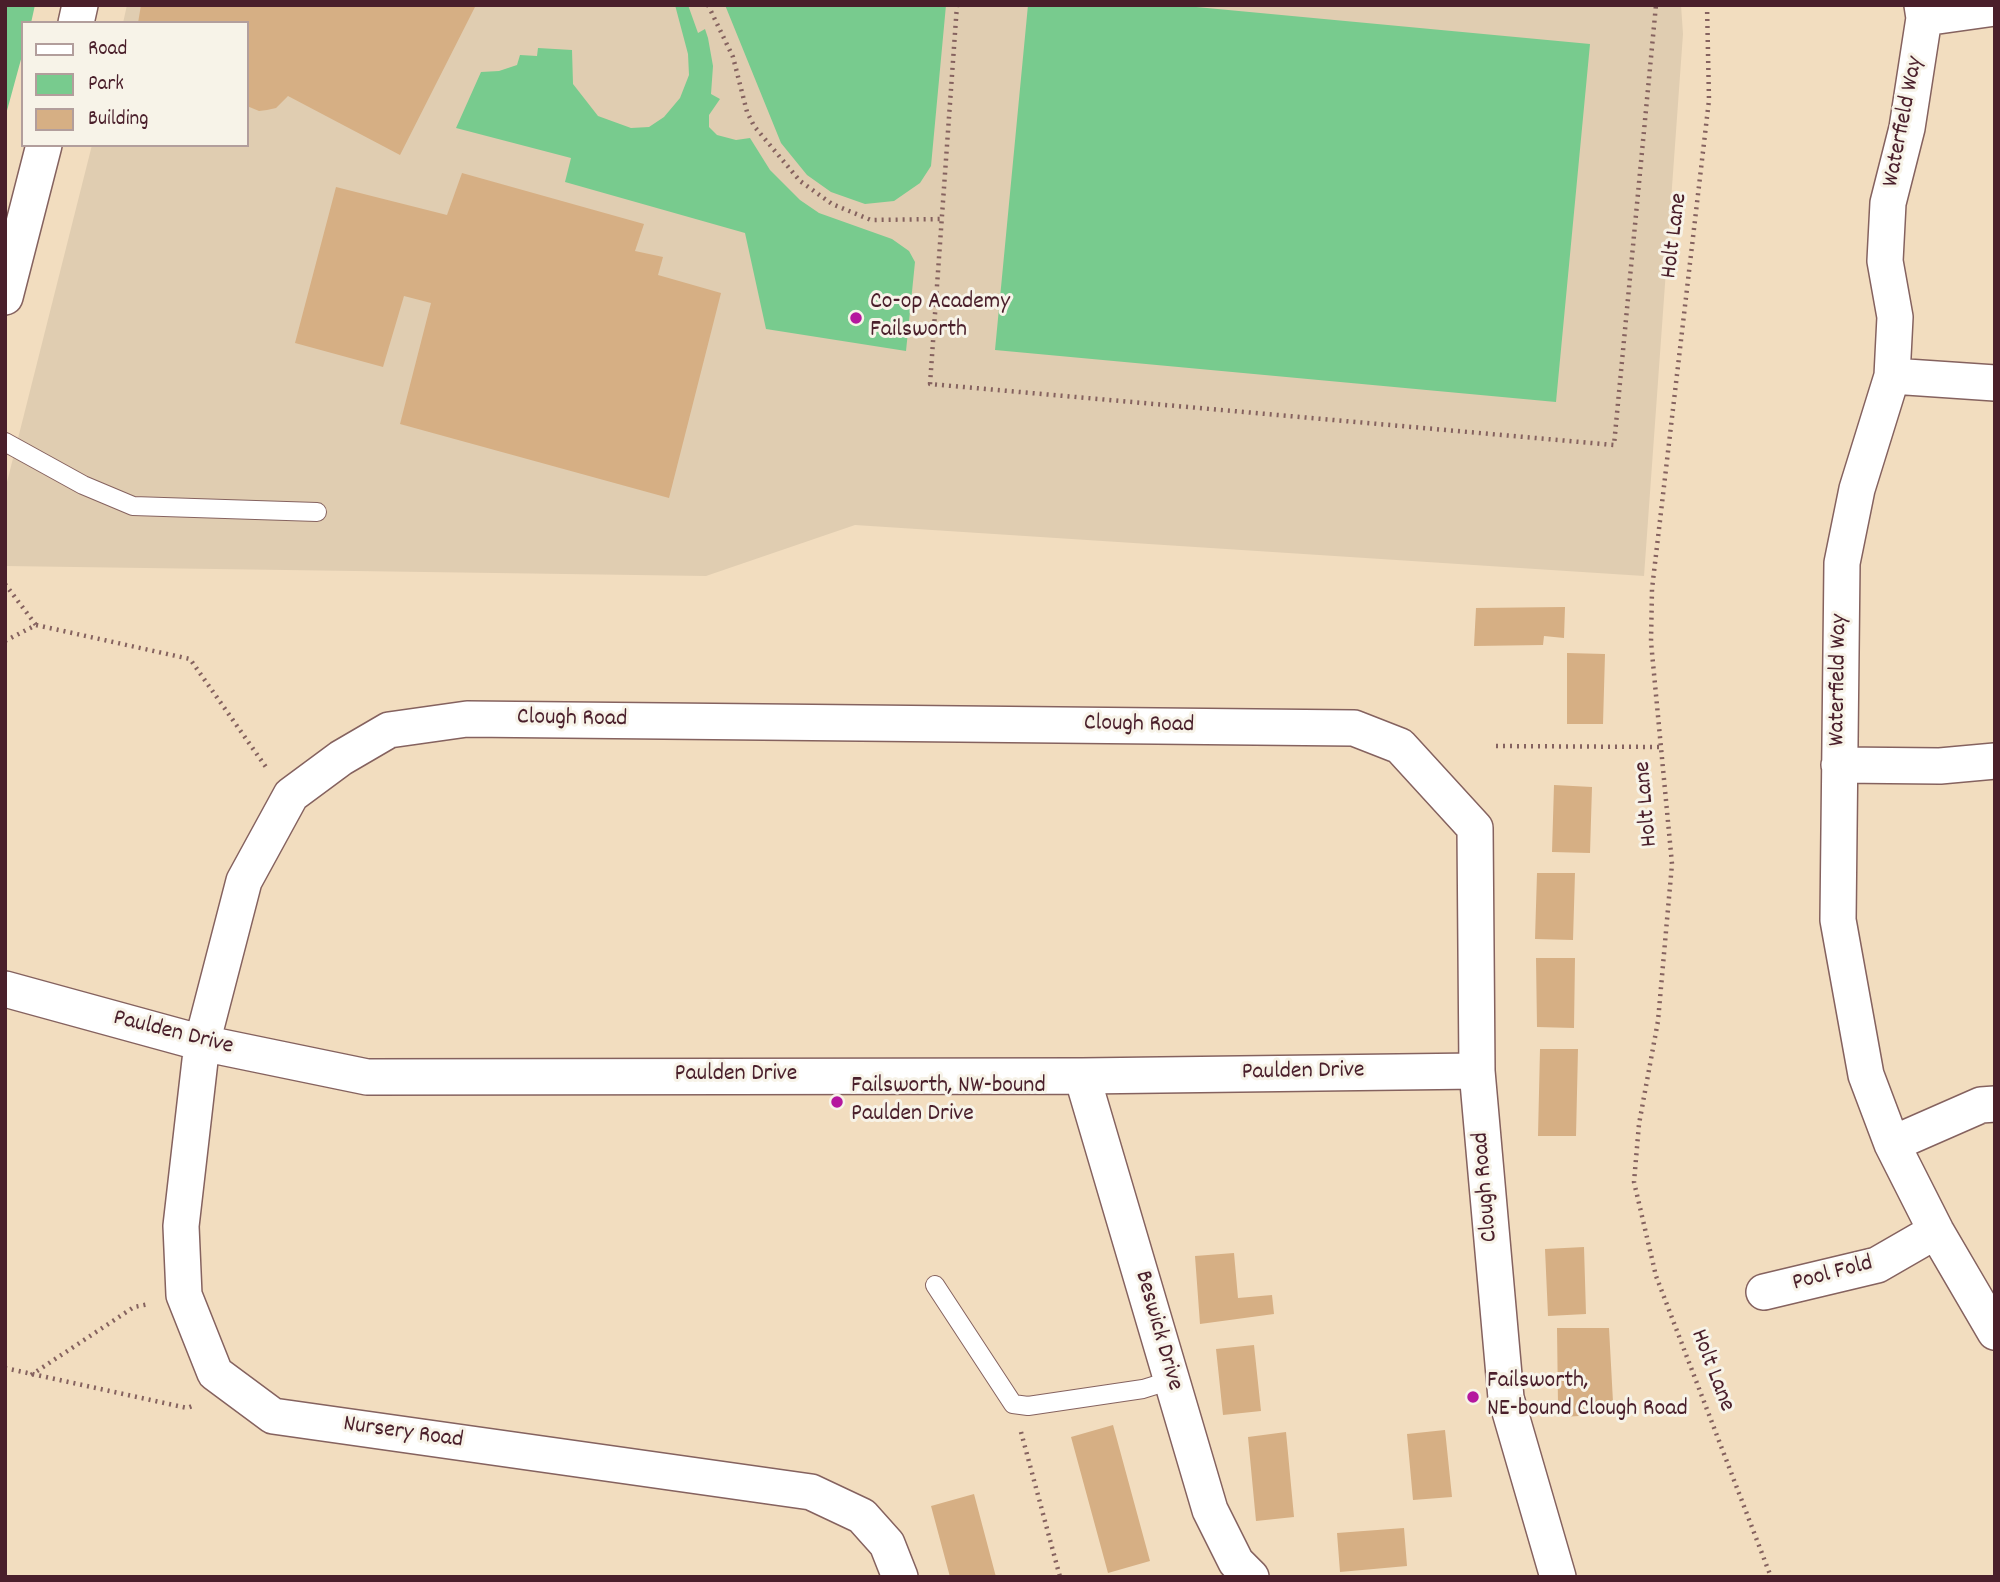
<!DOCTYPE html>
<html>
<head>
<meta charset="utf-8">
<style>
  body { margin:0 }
  #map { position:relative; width:2000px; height:1582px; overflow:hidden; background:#f2ddbf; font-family:Dekko,sans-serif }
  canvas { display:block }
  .frame { position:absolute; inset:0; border:7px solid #4a1f2b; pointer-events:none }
  .legend { position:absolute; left:21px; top:21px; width:228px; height:126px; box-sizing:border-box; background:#f7f3e8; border:2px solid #b29e9c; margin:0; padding:9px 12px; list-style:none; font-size:21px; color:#4a1f2b }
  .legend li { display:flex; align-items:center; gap:14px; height:35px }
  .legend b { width:35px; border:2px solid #b29e9c }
</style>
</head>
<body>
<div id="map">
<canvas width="2000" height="1582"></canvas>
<div class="frame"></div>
<ul class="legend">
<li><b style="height:9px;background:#fff"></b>Road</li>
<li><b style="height:19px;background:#78cb8e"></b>Park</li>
<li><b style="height:19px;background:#d6af84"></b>Building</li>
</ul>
</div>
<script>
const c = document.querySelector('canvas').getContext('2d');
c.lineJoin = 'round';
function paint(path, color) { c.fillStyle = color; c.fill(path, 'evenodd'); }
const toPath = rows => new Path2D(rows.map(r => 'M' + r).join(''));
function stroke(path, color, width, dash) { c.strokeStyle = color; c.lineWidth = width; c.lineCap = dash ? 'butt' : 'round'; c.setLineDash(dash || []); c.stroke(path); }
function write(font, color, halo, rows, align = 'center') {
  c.font = font + ' Dekko,sans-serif'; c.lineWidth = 6; c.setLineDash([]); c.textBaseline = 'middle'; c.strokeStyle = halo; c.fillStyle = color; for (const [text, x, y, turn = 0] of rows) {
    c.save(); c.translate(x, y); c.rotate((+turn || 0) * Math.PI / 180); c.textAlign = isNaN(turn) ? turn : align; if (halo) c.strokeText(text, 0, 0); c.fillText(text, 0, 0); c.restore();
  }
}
const built = toPath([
  [127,5,1681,5,1683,34,1644,576,855,525,706,576,5,566,5,490,92,145,247,145,247,23,123,23]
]);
const green = toPath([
  [5,5,35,5,31,23,23,23,23,52,5,118],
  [675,5,688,5,698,33,705,29,708,38,713,66,711,94,720,99,709,115,709,127,717,135,736,140,750,138,770,170,800,200,819,213,892,239,909,251,915,262,906,351,766,329,745,233,565,182,571,158,456,128,481,72,499,71,517,65,520,55,537,56,538,48,572,50,573,84,598,116,631,128,649,127,664,117,680,98,689,75,688,54],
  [725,5,946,5,931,166,920,183,894,201,865,204,831,192,807,175,781,143],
  [1028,5,1175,5,1590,44,1556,402,995,350]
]);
const building = toPath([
  [141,5,476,5,400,155,288,96,276,108,267,110,259,111,247,106,247,23,138,23],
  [462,173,644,224,635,251,663,257,658,275,721,293,669,498,400,424,431,303,404,296,383,367,295,343,336,187,447,215],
  [1565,607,1564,638,1544,636,1543,645,1474,646,1476,608],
  [1567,653,1605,654,1603,724,1567,724],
  [1554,785,1592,787,1590,853,1552,852],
  [1537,873,1575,873,1573,940,1535,939],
  [1536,958,1575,958,1574,1028,1537,1027],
  [1540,1049,1578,1049,1576,1136,1538,1136],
  [1584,1247,1586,1314,1548,1316,1545,1249],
  [1234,1253,1238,1298,1272,1295,1274,1314,1200,1324,1195,1256],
  [1557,1328,1609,1328,1613,1402,1594,1402,1595,1415,1563,1417,1562,1405,1558,1405],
  [1254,1345,1261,1411,1223,1415,1216,1349],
  [1113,1425,1150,1561,1108,1573,1071,1437],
  [1445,1430,1452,1497,1413,1500,1407,1434],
  [1286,1432,1294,1517,1256,1521,1248,1437],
  [974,1494,996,1577,950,1577,931,1506],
  [1404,1528,1407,1566,1340,1572,1337,1533]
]);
const path = toPath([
  [708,5,733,57,747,112,754,126,800,181,832,204,871,220,942,219],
  [957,5,930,384,1614,445,1656,5],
  [1707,5,1709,100,1652,589,1651,642,1672,864,1658,1021,1639,1124,1634,1182,1656,1276,1771,1577],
  [5,584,36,625],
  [5,641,36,625,190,659,268,770],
  [1496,746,1661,747],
  [5,1368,187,1408,195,1405],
  [31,1375,134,1307,149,1304],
  [1021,1432,1060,1577]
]);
const service = toPath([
  [5,442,83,485,133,506,317,512],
  [935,1285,1013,1404,1028,1406,1143,1389,1172,1380]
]);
const minor = toPath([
  [1922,5,1924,18,1907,128,1888,203,1885,261,1895,317,1892,376,1857,489,1842,563,1838,920,1866,1075,1892,1144,1936,1231,1995,1332],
  [1924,18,1995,8],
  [76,23,80,5],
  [5,297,44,145],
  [1892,376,1995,383],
  [1839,765,1940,766,1995,761],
  [5,989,202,1043,367,1077,1082,1076,1477,1071],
  [1082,1076,1210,1510,1236,1562,1251,1577],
  [1892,1144,1981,1105,1995,1104],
  [1764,1292,1877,1265,1936,1231],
  [900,1577,887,1544,862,1516,811,1492,273,1416,215,1373,184,1295,181,1226,202,1043,244,881,291,795,341,758,389,730,467,719,1354,728,1400,746,1475,828,1477,1071,1506,1398,1558,1577]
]);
const markers = [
  [856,318,7,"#b5179e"],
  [837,1102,7,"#b5179e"],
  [1473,1397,7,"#b5179e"]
];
const streetNames = [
  ["Waterfield Way",1905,122,-79],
  ["Holt Lane",1676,236,-83],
  ["Waterfield Way",1840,680,-89],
  ["Clough Road",572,720,1],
  ["Clough Road",1139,726,1],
  ["Holt Lane",1648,804,-95],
  ["Paulden Drive",173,1034,14],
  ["Paulden Drive",1303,1073,-1],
  ["Paulden Drive",736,1076],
  ["Clough Road",1487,1187,-95],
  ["Pool Fold",1833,1275,-15],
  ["Beswick Drive",1157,1331,74],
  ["Holt Lane",1711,1371,69],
  ["Nursery Road",403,1434,8]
];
const poiNames = [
  ["Co-op Academy",870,304],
  ["Failsworth",870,332],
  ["Failsworth, NW-bound",851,1088],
  ["Paulden Drive",851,1116],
  ["Failsworth,",1487,1383],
  ["NE-bound Clough Road",1487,1411]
];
paint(built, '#e0cdb1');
paint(green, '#78cb8e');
paint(building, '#d6af84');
stroke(service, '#85625f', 20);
stroke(minor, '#85625f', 38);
stroke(path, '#85625f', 4.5, [2, 5]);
stroke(service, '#fff', 18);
stroke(minor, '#fff', 35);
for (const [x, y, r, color] of markers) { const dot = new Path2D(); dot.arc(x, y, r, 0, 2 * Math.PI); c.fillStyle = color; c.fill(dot); stroke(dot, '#f7f3e8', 2.5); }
write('24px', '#4a1f2b', '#f7f3e8', streetNames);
write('24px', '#4a1f2b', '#f7f3e8', poiNames, 'left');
</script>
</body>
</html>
